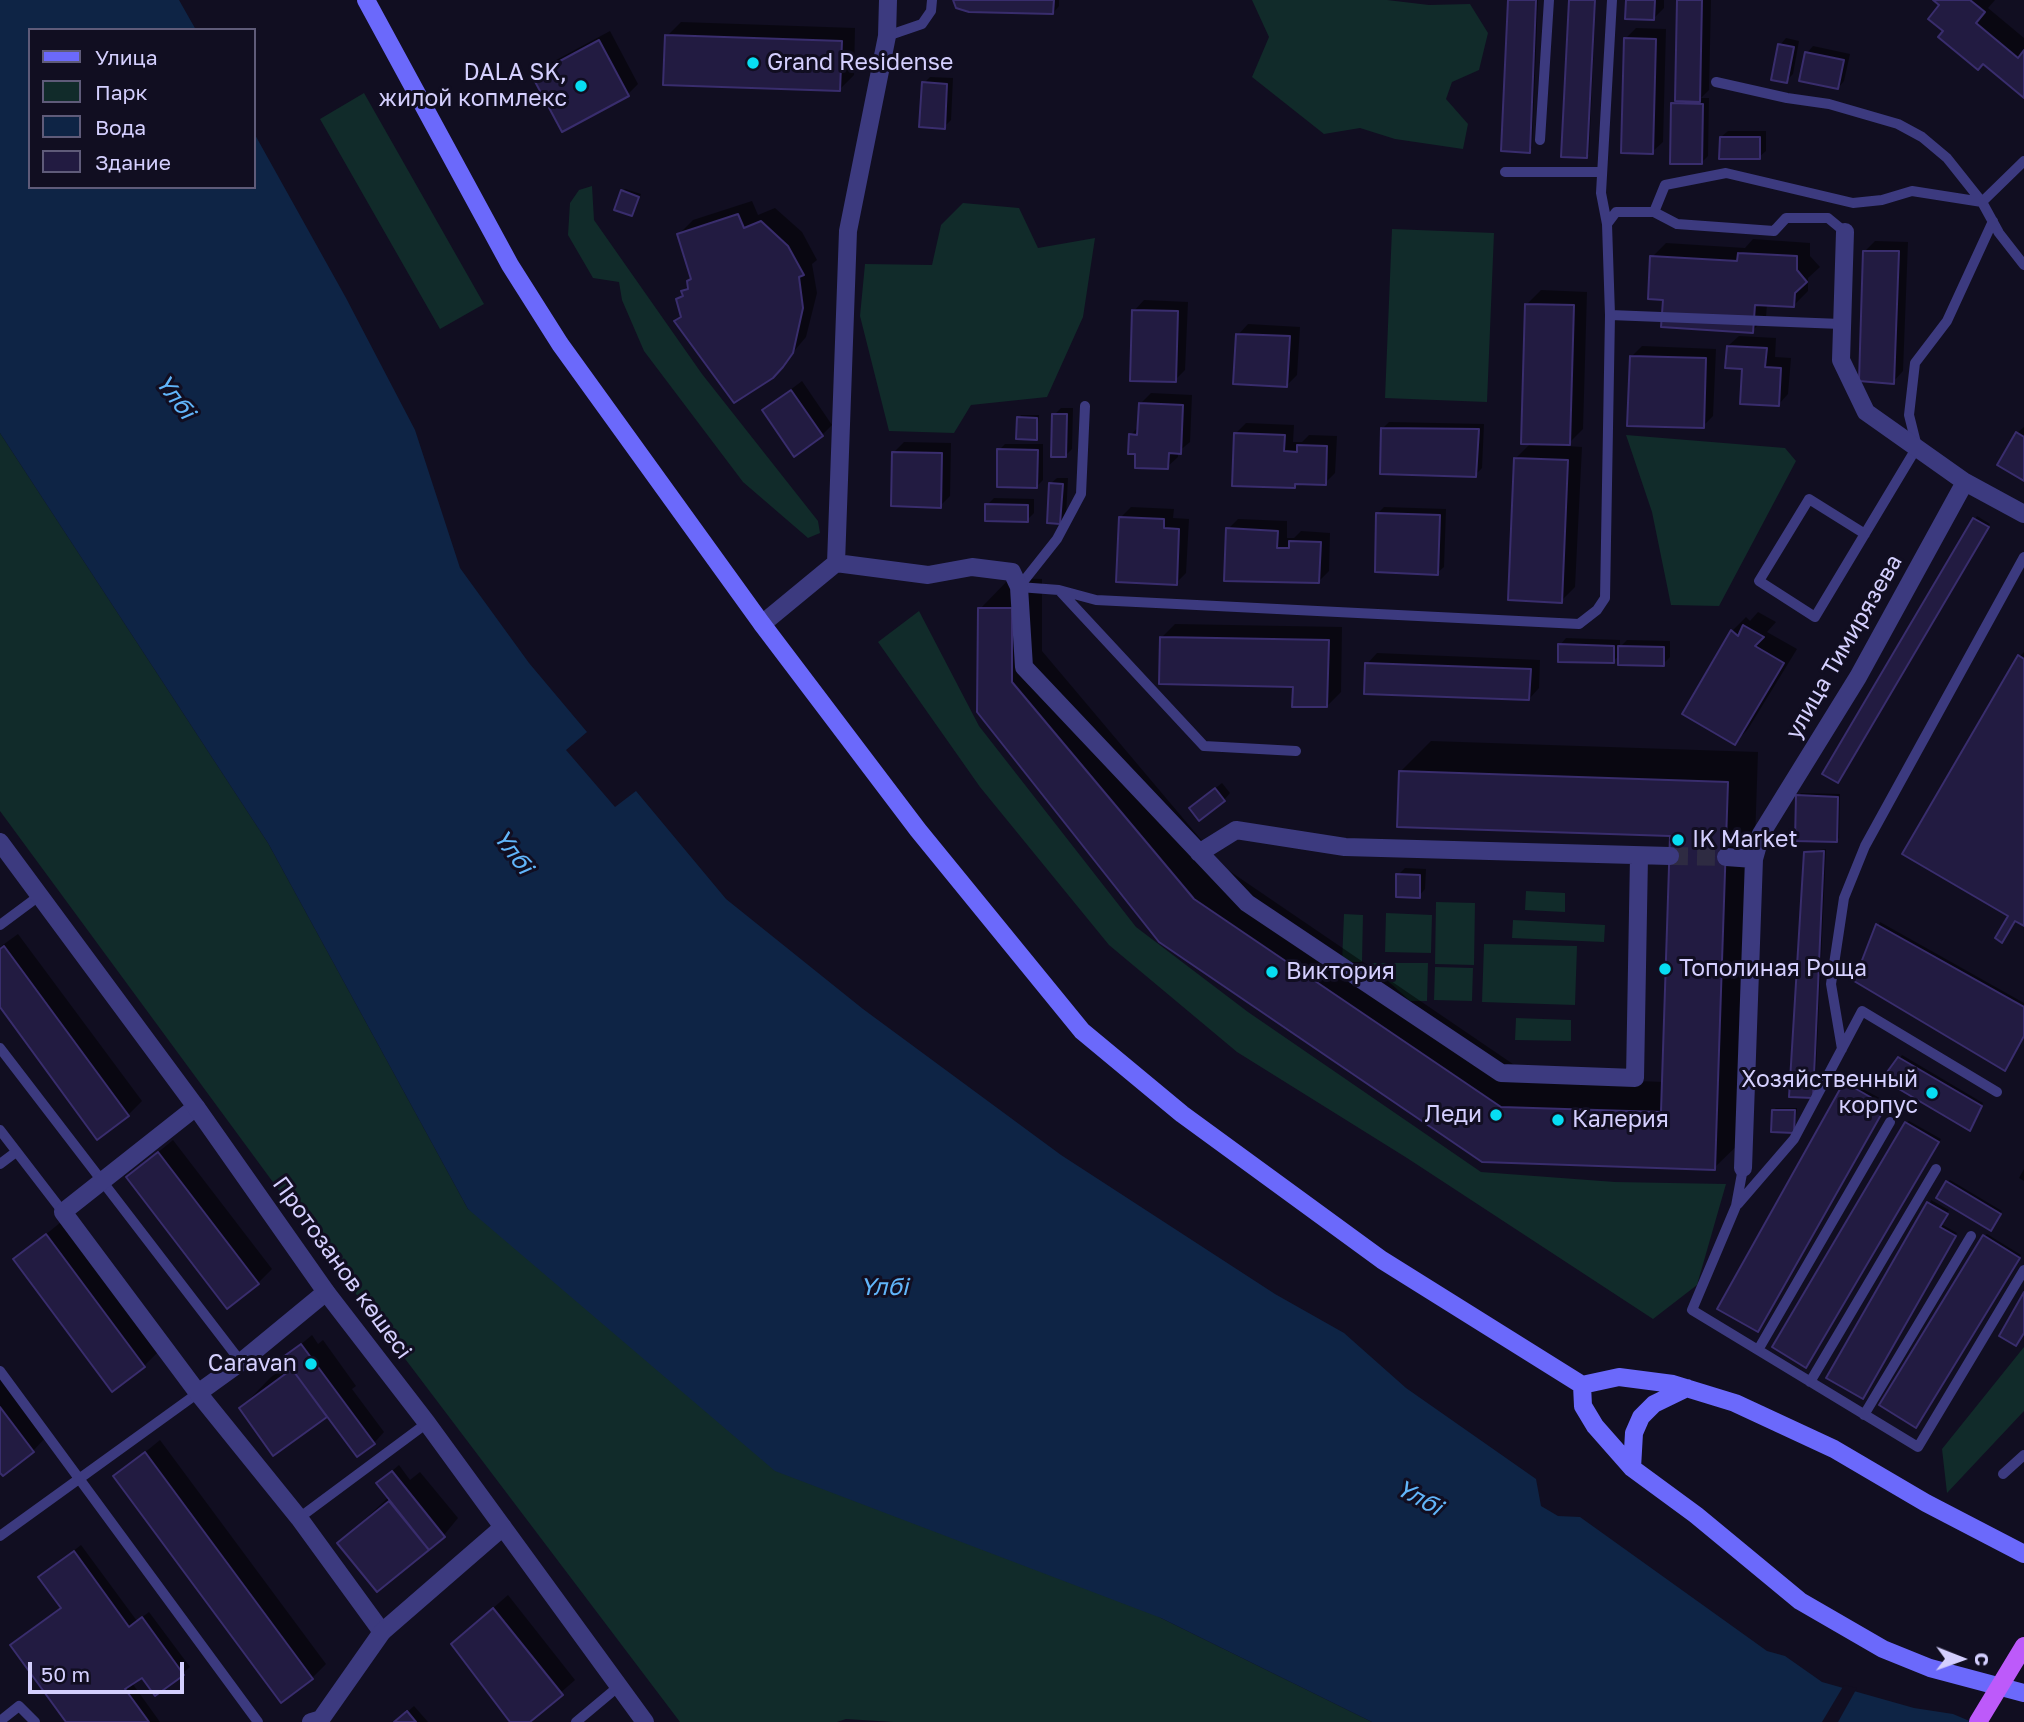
<!DOCTYPE html>
<html>
<head>
<meta charset="utf-8">
<style>
  body { margin:0 }
  #map { position:relative; width:2024px; height:1722px; overflow:hidden; background:#110e21; font-family:"Golos Text",sans-serif }
  canvas { display:block }
  .legend { position:absolute; left:28px; top:28px; width:228px; height:161px; box-sizing:border-box; background:#110e21; border:2px solid #5f5b79; margin:0; padding:9px 12px; list-style:none; font-size:21px; color:#d4cffe }
  .legend li { display:flex; align-items:center; gap:14px; height:35px }
  .legend b { width:35px; border:2px solid #5f5b79 }
  .north { position:absolute; left:1926px; top:1624px; width:70px; height:70px; -webkit-text-stroke:5px #110e21; paint-order:stroke; rotate:91deg; font-size:19px; font-weight:700; line-height:28px; text-align:center; color:#d4cffe }
  .north::after { content:''; display:block; margin:auto; width:24px; height:32px; background:#d4cffe; clip-path:polygon(50% 0,100% 100%,50% 72%,0 100%) }
  .scale { position:absolute; left:28px; top:1662px; width:156px; height:32px; box-sizing:border-box; border:4px solid #d4cffe; border-top:0; padding-left:9px; font-size:21px; line-height:24px; white-space:nowrap; color:#d4cffe; -webkit-text-stroke:5px #110e21; paint-order:stroke }
</style>
</head>
<body>
<div id="map">
<canvas width="2024" height="1722"></canvas>
<ul class="legend">
<li><b style="height:9px;background:#6b69fb"></b>Улица</li>
<li><b style="height:19px;background:#112b2a"></b>Парк</li>
<li><b style="height:19px;background:#0e2445"></b>Вода</li>
<li><b style="height:19px;background:#221b41"></b>Здание</li>
</ul>
<div class="north">С</div>
<div class="scale">50 m</div>
</div>
<script>
const c = document.querySelector('canvas').getContext('2d');
c.lineJoin = 'round';
function paint(path, color) { c.fillStyle = color; c.fill(path, 'evenodd'); }
const toPath = rows => new Path2D(rows.map(r => 'M' + r).join(''));
function stroke(path, color, width, dash) { c.strokeStyle = color; c.lineWidth = width; c.lineCap = dash ? 'butt' : 'round'; c.setLineDash(dash || []); c.stroke(path); }
function write(font, color, halo, rows, align = 'center') {
  c.font = font + ' "Golos Text",sans-serif'; c.lineWidth = 6; c.setLineDash([]); c.textBaseline = 'middle'; c.strokeStyle = halo; c.fillStyle = color; for (const [text, x, y, turn = 0] of rows) {
    c.save(); c.translate(x, y); c.rotate((+turn || 0) * Math.PI / 180); c.textAlign = isNaN(turn) ? turn : align; if (halo) c.strokeText(text, 0, 0); c.fillText(text, 0, 0); c.restore();
  }
}
const green = toPath([
  [1252,0,1387,0,1429,5,1470,4,1488,33,1479,70,1452,82,1446,99,1468,124,1463,149,1395,139,1360,128,1324,134,1252,77,1269,37],
  [364,93,484,304,440,329,320,119],
  [592,186,594,220,702,374,818,521,820,533,808,538,743,482,644,351,622,300,619,282,593,278,568,235,570,203,579,190],
  [963,203,1019,208,1038,248,1095,238,1083,317,1047,397,971,405,954,433,889,431,860,316,865,264,932,265,941,225],
  [1392,229,1494,233,1487,402,1385,398],
  [0,433,268,843,468,1209,1161,1618,1372,1722,893,1722,846,1719,837,1722,680,1722,328,1257,0,811],
  [1626,435,1785,448,1796,461,1719,606,1671,605,1652,512],
  [919,611,979,726,1136,927,1248,1012,1481,1172,1615,1182,1726,1184,1697,1285,1653,1319,1407,1158,1237,1052,1109,945,980,787,878,642],
  [1526,891,1565,893,1565,912,1525,910],
  [1436,902,1475,903,1474,965,1435,964],
  [1386,913,1432,915,1431,953,1385,952],
  [1344,914,1363,915,1362,962,1342,962],
  [1513,920,1605,925,1604,942,1512,938],
  [1484,944,1577,946,1575,1005,1482,1002],
  [1368,963,1428,963,1427,1001,1410,1001],
  [1435,967,1473,968,1472,1001,1434,1000],
  [1516,1018,1571,1020,1571,1041,1515,1040],
  [2024,1347,2024,1411,1947,1493,1942,1449]
]);
const water = toPath([
  [0,0,179,0,196,30,30,30,30,187,254,187,254,133,346,298,415,430,460,568,529,663,587,732,566,750,615,807,636,791,726,899,863,1009,1061,1155,1275,1294,1344,1333,1406,1388,1536,1479,1541,1506,1558,1516,1580,1517,1767,1651,1785,1656,1822,1682,1914,1708,1953,1714,1972,1722,1372,1722,1161,1618,775,1471,468,1209,268,843,0,433]
]);
const pier = toPath([
  [1844,1685,1857,1688,1838,1722,1822,1722]
]);
const shadow = toPath([
  [955,0,1059,0,1059,6,1053,13],
  [1509,0,1538,0,1532,148,1529,151],
  [1570,0,1596,0,1589,154,1586,157],
  [1628,0,1664,0,1664,8,1653,19],
  [1679,0,1711,0,1709,90,1701,98,1709,98,1708,156,1701,163,1673,104,1677,100],
  [1936,0,1995,0,1988,8,2024,38,2024,96,1945,31,1942,5],
  [681,22,855,28,854,75,840,89,667,36],
  [1636,28,1666,29,1663,142,1652,152,1626,38],
  [610,31,638,84,628,94,535,76,545,66],
  [1786,38,1799,41,1793,74,1786,81,1780,45],
  [1813,46,1850,54,1844,81,1838,88,1807,53],
  [930,77,953,78,951,120,944,127,924,83],
  [1728,131,1766,131,1766,151,1759,157,1721,137],
  [625,189,641,194,632,214,623,191],
  [752,201,758,215,775,208,802,232,817,260,812,264,817,293,806,337,772,377,676,321,682,315,678,300,693,277,679,234,693,220],
  [1753,239,1810,243,1810,256,1820,267,1808,278,1808,291,1794,305,1767,304,1766,317,1752,331,1664,298,1652,257,1666,243,1745,248],
  [1875,241,1908,242,1903,371,1893,382,1864,252],
  [1541,290,1587,292,1583,429,1566,446,1582,447,1575,587,1561,601,1516,458,1532,442,1527,304],
  [1144,300,1188,302,1185,370,1175,380,1134,311],
  [1248,324,1300,327,1297,375,1287,385,1238,335],
  [1739,336,1776,338,1775,357,1791,358,1788,394,1778,405,1728,346],
  [1642,346,1716,349,1713,416,1703,426,1631,357],
  [802,381,832,425,822,435,764,410],
  [1151,393,1192,395,1190,442,1178,452,1178,457,1167,467,1137,453,1131,435,1139,426,1141,403],
  [1061,408,1073,408,1072,449,1065,456,1054,415],
  [1021,415,1039,415,1036,438,1019,418],
  [1389,422,1484,424,1482,468,1475,475,1383,428],
  [1246,423,1294,425,1293,442,1302,442,1309,435,1337,436,1335,473,1325,483,1299,482,1295,486,1235,434],
  [2024,427,2024,479,2017,433],
  [904,442,951,443,950,496,940,506,893,453],
  [1005,444,1043,444,1043,480,1037,486,999,450],
  [1057,478,1068,478,1066,516,1059,522,1050,484],
  [994,498,1034,499,1034,513,1027,520,987,505],
  [1131,507,1174,509,1173,518,1189,519,1186,573,1176,583,1120,518],
  [1384,507,1446,509,1444,567,1437,573,1378,513],
  [1977,516,1990,524,1838,781,1825,773],
  [1238,519,1287,521,1287,538,1294,538,1301,531,1330,533,1329,571,1319,581,1228,529],
  [1010,578,1042,579,1042,651,1225,868,1532,1077,1664,1082,1672,835,1400,772,1431,741,1758,752,1745,1138,1714,1168,1483,1160,979,712,980,609],
  [1758,612,1776,622,1767,632,1797,649,1748,729,1735,743,1684,713,1732,631,1746,617,1750,621],
  [1175,624,1342,627,1341,692,1327,706,1294,685,1161,638],
  [1566,638,1620,640,1620,647,1627,640,1670,641,1670,657,1663,664,1620,655,1613,661,1560,645],
  [2024,652,2024,924,2017,920,2002,941,2010,916,2019,657],
  [1377,653,1540,660,1539,688,1529,699,1367,664],
  [1222,783,1230,793,1224,800,1198,802],
  [1801,793,1840,794,1839,838,1836,841,1798,796],
  [1826,849,1815,1093,1812,1096,1805,852],
  [1405,868,1426,869,1425,889,1419,896,1398,875],
  [1880,922,2024,1003,2024,1036,1856,980],
  [18,934,142,1101,128,1115,0,1004,0,947],
  [1902,1055,1983,1103,1972,1126,1885,1079],
  [1848,1081,1887,1102,1760,1327,1846,1083],
  [1776,1108,1797,1108,1794,1131,1773,1110],
  [1909,1121,1941,1139,1809,1363,1906,1123],
  [173,1140,272,1269,258,1283,128,1177],
  [2024,1169,2024,1181,2019,1178],
  [1950,1180,2002,1211,1993,1226,1947,1182],
  [1931,1200,1949,1210,1941,1224,1957,1233,1865,1394],
  [61,1222,158,1352,144,1366,16,1259],
  [1987,1234,2021,1255,1919,1423,1984,1236],
  [312,1335,318,1344,323,1340,356,1386,352,1389,384,1432,374,1443,327,1414,241,1408,271,1377,290,1364,286,1357],
  [0,1376,46,1437,33,1451,0,1470],
  [160,1440,326,1664,312,1678,115,1477],
  [399,1465,410,1480,420,1472,458,1518,444,1535,377,1590,339,1543,389,1497,385,1477],
  [81,1545,137,1621,149,1612,190,1667,156,1694,142,1675,132,1683,160,1722,68,1722,62,1607,40,1577],
  [508,1595,575,1680,527,1722,512,1722,467,1631],
  [414,1706,428,1722,396,1722]
]);
const building = toPath([
  [953,0,1054,0,1053,14,969,12,956,8,953,0],
  [1508,0,1536,0,1530,153,1501,151,1508,0],
  [1569,0,1595,0,1587,158,1561,157,1569,0],
  [1626,0,1655,0,1654,20,1625,19,1626,0],
  [1677,0,1702,0,1700,102,1675,101,1677,0],
  [1933,0,1970,0,1985,12,1976,23,2018,58,2024,50,2024,98,1983,64,1978,70,1938,37,1943,31,1928,19,1939,5,1933,0],
  [665,35,842,41,840,91,663,85,665,35],
  [1624,38,1656,39,1653,154,1621,153,1624,38],
  [599,40,629,96,562,132,532,76,599,40],
  [1778,44,1794,47,1787,83,1771,80,1778,44],
  [1805,52,1844,60,1838,89,1799,81,1805,52],
  [922,82,947,84,945,129,919,127,922,82],
  [1671,103,1703,104,1702,164,1670,164,1671,103],
  [1720,137,1760,137,1760,159,1719,159,1720,137],
  [621,190,639,197,632,216,614,210,621,190],
  [738,214,744,228,761,221,788,246,804,275,799,277,803,308,793,353,783,367,773,378,734,403,674,321,681,317,676,299,683,296,681,291,688,289,687,281,691,279,677,234,738,214],
  [1863,251,1899,251,1894,384,1859,381,1863,251],
  [1738,253,1797,256,1797,270,1807,282,1795,293,1794,307,1755,305,1753,333,1661,327,1663,300,1648,299,1650,256,1737,261,1738,253],
  [1525,304,1574,305,1570,445,1521,444,1525,304],
  [1132,310,1178,311,1176,382,1130,381,1132,310],
  [1236,334,1290,336,1287,387,1233,384,1236,334],
  [1727,346,1767,348,1765,367,1781,368,1779,406,1740,404,1742,369,1725,368,1727,346],
  [1630,356,1706,358,1704,428,1627,426,1630,356],
  [791,390,823,436,794,457,762,410,791,390],
  [1139,403,1183,405,1181,454,1169,453,1168,469,1135,468,1135,454,1128,454,1129,434,1137,435,1139,403],
  [1052,414,1067,414,1066,457,1051,457,1052,414],
  [1017,417,1037,418,1037,440,1016,439,1017,417],
  [1381,428,1479,429,1476,477,1380,474,1381,428],
  [2016,432,2024,437,2024,481,1997,465,2016,432],
  [1234,433,1285,435,1284,451,1297,452,1297,445,1327,446,1326,485,1295,484,1295,488,1232,486,1234,433],
  [997,449,1038,450,1037,488,997,487,997,449],
  [892,452,942,453,941,508,891,506,892,452],
  [1514,458,1568,460,1562,603,1508,600,1514,458],
  [1049,483,1063,484,1060,524,1047,523,1049,483],
  [985,504,1028,505,1028,522,985,521,985,504],
  [1376,513,1440,515,1438,575,1375,572,1376,513],
  [1119,517,1164,519,1164,528,1179,529,1177,585,1116,582,1119,517],
  [1973,518,1989,527,1838,783,1822,774,1973,518],
  [1226,528,1278,531,1277,548,1289,548,1289,541,1321,542,1319,583,1224,581,1226,528],
  [978,608,1012,608,1012,682,1194,899,1501,1107,1661,1112,1670,836,1397,827,1399,771,1728,782,1715,1170,1482,1162,1159,942,977,712,978,608],
  [1743,625,1764,637,1755,646,1784,663,1735,745,1682,714,1731,630,1738,636,1743,625],
  [1160,637,1329,640,1327,707,1292,707,1293,687,1159,684,1160,637],
  [1558,644,1614,646,1614,663,1558,662,1558,644],
  [1618,646,1664,647,1664,666,1618,665,1618,646],
  [2018,655,2024,659,2024,926,2015,921,2002,943,1995,938,2008,916,1902,854,2018,655],
  [1365,663,1531,669,1529,700,1364,694,1365,663],
  [1215,788,1225,801,1199,821,1189,808,1215,788],
  [1796,795,1838,797,1837,842,1795,841,1796,795],
  [1824,851,1813,1098,1789,1097,1804,852,1824,851],
  [1396,874,1420,875,1420,898,1396,897,1396,874],
  [1876,924,2024,1007,2024,1036,2005,1071,1854,981,1876,924],
  [4,946,129,1116,97,1140,0,1007,0,949,4,946],
  [1898,1057,1982,1106,1970,1131,1882,1079,1898,1057],
  [1844,1082,1886,1106,1758,1332,1717,1309,1844,1082],
  [1772,1110,1795,1110,1794,1133,1771,1132,1772,1110],
  [1905,1122,1939,1142,1806,1368,1772,1347,1905,1122],
  [158,1152,259,1284,227,1309,126,1177,158,1152],
  [1946,1181,2001,1214,1991,1231,1936,1198,1946,1181],
  [1927,1202,1948,1214,1940,1227,1956,1236,1863,1399,1826,1378,1927,1202],
  [46,1234,145,1367,112,1392,13,1259,46,1234],
  [1983,1235,2020,1258,1916,1428,1879,1405,1983,1235],
  [2024,1292,2024,1333,2016,1346,1999,1336,2024,1292],
  [301,1344,375,1444,357,1457,283,1357,301,1344],
  [292,1369,327,1417,273,1456,239,1408,292,1369],
  [0,1407,34,1452,3,1476,0,1473,0,1407],
  [145,1452,313,1679,281,1703,113,1476,145,1452],
  [392,1471,445,1537,429,1550,376,1483,392,1471],
  [389,1501,429,1550,377,1592,337,1543,389,1501],
  [74,1551,129,1627,142,1617,184,1675,155,1696,142,1678,125,1689,149,1722,66,1722,10,1645,61,1608,38,1577,74,1551],
  [493,1608,563,1695,530,1722,510,1722,451,1644,493,1608],
  [407,1711,416,1722,394,1722,407,1711]
]);
const minorTunnel = toPath([
  [1670,856,1726,857]
]);
const service = toPath([
  [887,36,922,24,931,11,932,0],
  [1540,140,1549,0],
  [2024,161,1982,202,1999,233,2024,265],
  [1505,172,1602,172],
  [1654,212,1665,185,1726,173,1853,203,1882,200,1912,191,1982,202,1947,158,1922,137,1898,124,1829,104,1787,98,1716,82],
  [1607,224,1601,193,1612,0],
  [1841,324,1610,315,1607,224,1616,212,1654,212,1677,224,1774,231,1786,218,1828,218,1845,232],
  [1865,534,1809,499,1759,581,1815,617,1917,447,1909,415,1915,363,1947,321,1993,221],
  [1019,587,1059,590,1096,600,1579,624,1597,610,1605,598,1610,315],
  [1019,587,1057,539,1081,494,1085,406],
  [1059,590,1204,746,1296,751],
  [0,925,39,896],
  [0,1048,241,1362],
  [1842,1049,1831,984,1844,898,1865,846,2024,557],
  [0,1130,63,1212],
  [0,1164,16,1152],
  [1743,1168,1736,1206,1692,1310,1758,1350,1890,1122],
  [1738,1204,1794,1139,1862,1011,1997,1092],
  [1758,1350,1918,1447,2024,1270],
  [0,1371,258,1722],
  [1810,1382,1936,1169],
  [1864,1415,1971,1236],
  [2003,1474,2024,1455],
  [299,1518,427,1423],
  [0,1536,198,1393],
  [0,1721,19,1706,35,1722],
  [576,1722,619,1686]
]);
const minor = toPath([
  [1845,232,1841,360,1866,412,1965,482],
  [836,563,928,575,972,567,1012,572,1019,587,1024,667,1247,903,1501,1073,1635,1078,1639,856],
  [762,624,836,563,848,231,887,36,888,0],
  [1199,853,1236,830,1345,847,1670,856],
  [1726,857,1754,859],
  [196,1107,63,1212,198,1393,299,1518,382,1632],
  [1743,1168,1754,859,1761,834,1858,677,1965,482,2024,514],
  [198,1393,241,1362,326,1292]
]);
const tertiary = toPath([
  [0,842,196,1107,326,1292,427,1423,645,1722],
  [311,1722,321,1719,382,1632,503,1527]
]);
const secondary = toPath([
  [366,0,510,265,560,344,762,624,918,830,1082,1031,1182,1114,1382,1260,1582,1385,1583,1406,1595,1426,1632,1468,1696,1515,1800,1601,1883,1649,1930,1668,2024,1693],
  [1582,1385,1619,1377,1673,1384,1735,1403,1834,1449,1926,1503,2024,1554],
  [1632,1468,1634,1433,1641,1417,1654,1404,1687,1388]
]);
const primaryBridge = toPath([
  [1978,1722,2024,1646]
]);
const markers = [
  [753,63,7,"#07ddf2"],
  [581,86,7,"#07ddf2"],
  [1678,840,7,"#07ddf2"],
  [1665,969,7,"#07ddf2"],
  [1272,972,7,"#07ddf2"],
  [1932,1093,7,"#07ddf2"],
  [1496,1115,7,"#07ddf2"],
  [1558,1120,7,"#07ddf2"],
  [311,1364,7,"#07ddf2"]
];
const poiNames = [
  ["Grand Residense",767,63],
  ["DALA SK,",567,73,"right"],
  ["жилой копмлекс",567,99,"right"],
  ["IK Market",1692,840],
  ["Тополиная Роща",1679,969],
  ["Виктория",1286,972],
  ["Хозяйственный",1918,1080,"right"],
  ["корпус",1918,1106,"right"],
  ["Леди",1482,1115,"right"],
  ["Калерия",1572,1120],
  ["Caravan",297,1364,"right"]
];
const streetNames = [
  ["улица Тимирязева",1844,647,-60],
  ["Протозанов көшесі",342,1268,54]
];
const waterNames = [
  ["Үлбі",175,397,53],
  ["Үлбі",513,852,53],
  ["Үлбі",884,1287],
  ["Үлбі",1419,1498,29]
];
paint(green, '#112b2a');
paint(water, '#0e2445');
paint(pier, '#110e21');
paint(shadow, '#0007');
paint(building, '#221b41');
stroke(building, '#392d6d', 2);
stroke(minorTunnel, '#2e2b42', 18, [18, 9]);
stroke(service, '#3c3a7f', 10);
stroke(minor, '#3c3a7f', 18);
stroke(tertiary, '#3c3a7f', 18);
stroke(secondary, '#6b69fb', 18);
stroke(primaryBridge, '#bd5afa', 18);
for (const [x, y, r, color] of markers) { const dot = new Path2D(); dot.arc(x, y, r, 0, 2 * Math.PI); c.fillStyle = color; c.fill(dot); stroke(dot, '#110e21', 2.5); }
write('23px', '#d4cffe', '#110e21', poiNames, 'left');
write('23px', '#d4cffe', '#110e21', streetNames);
write('italic 24px', '#61b5fa', '#110e21', waterNames);
</script>
</body>
</html>
